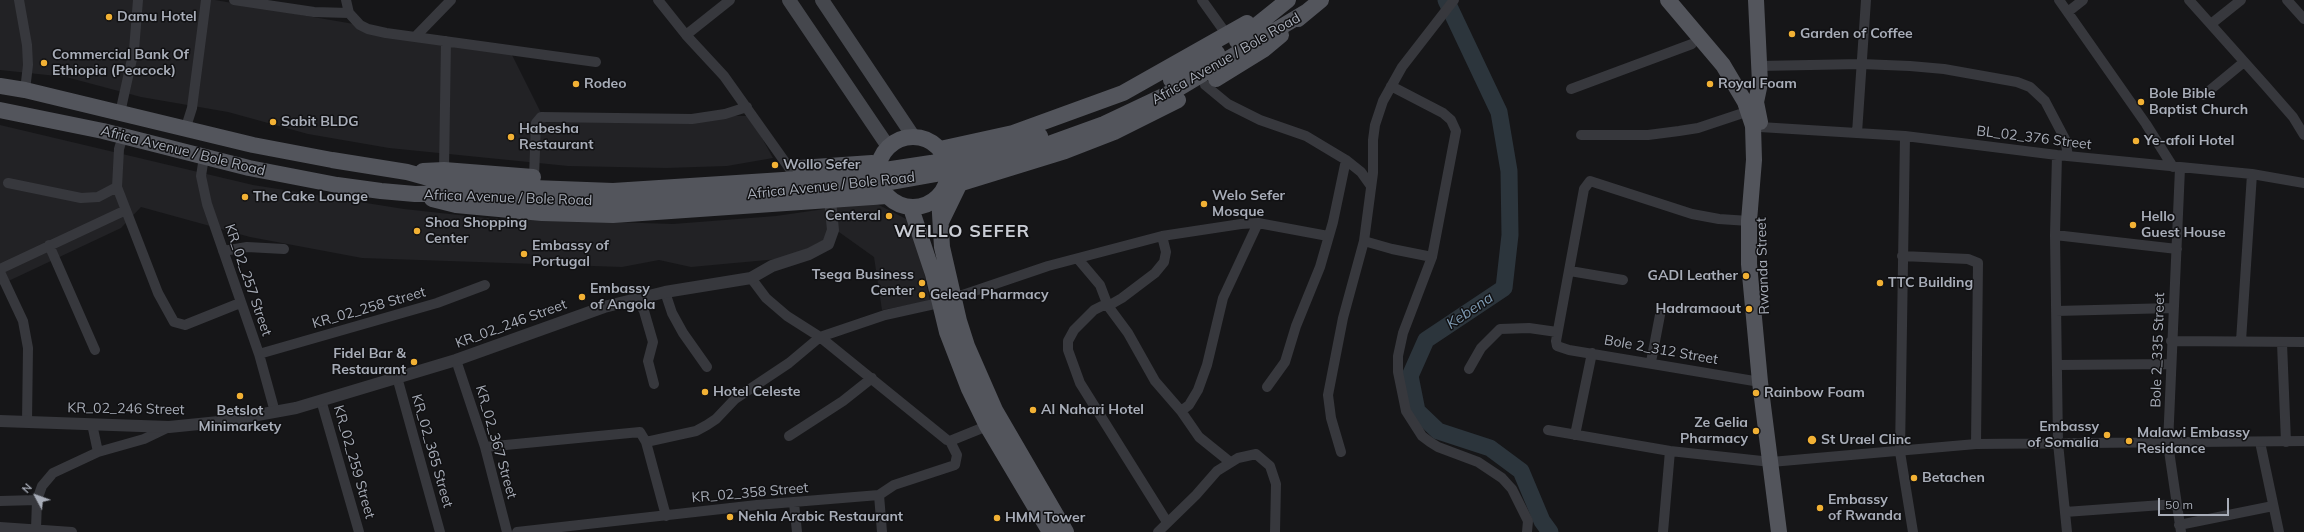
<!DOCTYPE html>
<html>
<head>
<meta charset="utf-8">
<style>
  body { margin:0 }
  #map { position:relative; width:2304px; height:532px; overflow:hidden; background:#161618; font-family:Mulish,sans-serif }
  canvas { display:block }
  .north { position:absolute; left:16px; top:476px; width:40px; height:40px; -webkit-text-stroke:3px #111113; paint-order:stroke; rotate:311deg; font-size:11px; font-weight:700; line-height:16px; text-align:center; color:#a8adb8 }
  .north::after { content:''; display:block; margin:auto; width:14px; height:18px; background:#a8adb8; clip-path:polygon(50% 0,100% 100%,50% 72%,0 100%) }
  .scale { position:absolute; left:2158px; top:498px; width:71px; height:18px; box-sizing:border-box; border:2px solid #a8adb8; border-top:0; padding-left:5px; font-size:12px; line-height:14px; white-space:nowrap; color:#a8adb8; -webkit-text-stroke:3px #111113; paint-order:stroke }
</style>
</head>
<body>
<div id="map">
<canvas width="2304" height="532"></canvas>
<div class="north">N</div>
<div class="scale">50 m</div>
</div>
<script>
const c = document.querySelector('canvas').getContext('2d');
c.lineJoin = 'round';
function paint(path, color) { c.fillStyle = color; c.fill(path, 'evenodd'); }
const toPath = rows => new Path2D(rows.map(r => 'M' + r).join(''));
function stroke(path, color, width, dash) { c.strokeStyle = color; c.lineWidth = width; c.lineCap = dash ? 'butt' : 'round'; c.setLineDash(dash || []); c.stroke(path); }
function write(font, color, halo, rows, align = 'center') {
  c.font = font + ' Mulish,sans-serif'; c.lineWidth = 3; c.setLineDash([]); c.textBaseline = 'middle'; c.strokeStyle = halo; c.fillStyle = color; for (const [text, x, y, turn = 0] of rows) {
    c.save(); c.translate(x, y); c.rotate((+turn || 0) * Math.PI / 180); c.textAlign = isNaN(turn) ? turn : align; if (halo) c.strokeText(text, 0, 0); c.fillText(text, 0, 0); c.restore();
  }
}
const built = toPath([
  [0,0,215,0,510,51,546,123,692,116,750,116,773,158,727,166,666,168,568,166,389,148,308,134,228,112,141,97,66,77,0,70],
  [0,125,253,185,404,209,486,218,673,224,776,216,873,202,914,223,930,301,882,310,874,257,839,232,789,258,691,267,659,260,622,267,362,258,250,237,141,207,121,228,0,285]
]);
const river = toPath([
  [1446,0,1499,112,1509,171,1510,235,1504,288,1426,340,1410,376,1417,411,1438,431,1490,448,1521,471,1542,521,1550,532]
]);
const minor = toPath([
  [19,0,27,45,28,65,25,90],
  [234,0,314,12,349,13,360,25,368,29,386,33,596,62],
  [346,0,349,13],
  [658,0,686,35,724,76,790,169],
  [1202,0,1227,35],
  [2059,0,2146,124,2173,167],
  [2189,0,2265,85,2293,117,2304,135],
  [2287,0,2304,19],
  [2069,11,2083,0],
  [2211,24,2241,0],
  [686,35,730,0],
  [415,37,451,0],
  [1759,66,1861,64,1910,66,1944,69,2017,82,2030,87,2045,101,2065,139,2068,156],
  [1205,85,1228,104,1260,120,1306,136,1346,160,1361,172,1371,186],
  [1391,86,1443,113,1451,120,1456,131,1432,257,1403,333,1398,356,1398,372,1406,411,1422,436,1430,442,1438,447,1478,462,1502,478,1512,489,1528,521,1527,532],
  [1571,89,1692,44],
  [2204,95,2244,62],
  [120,113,134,50,138,0],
  [1760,127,1905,136,2057,155,2252,174,2304,183],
  [185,130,192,108,206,0],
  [1857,133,1866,0],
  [1581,135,1648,135,1679,131,1698,128,1740,114],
  [123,136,119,149,117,187,158,293,174,322,185,325,240,303],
  [1905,136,1900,452,1913,532],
  [2057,155,2055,235,2058,443,2067,532],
  [204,157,201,176,207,204,259,354,275,412],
  [2180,168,2168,444,2181,532],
  [444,170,446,41],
  [534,177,536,123,541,117,692,119,725,114,747,107],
  [8,183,81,198,98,197,117,187],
  [1749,221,1719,219,1692,214,1590,181,1584,189,1556,341,1557,346,1569,350,1760,382],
  [2055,235,2177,249],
  [1162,236,1166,252,1164,262,1155,273,1122,298,1108,306,1102,306,1094,310,1074,330,1068,341,1068,350,1080,383,1167,522],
  [1364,241,1392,249,1432,257],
  [49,245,95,350],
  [223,251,247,247,284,249],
  [1902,256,1968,259,1978,263,1976,444],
  [1078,259,1100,285,1108,306,1128,333,1155,381,1181,411,1199,437,1230,462],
  [0,269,126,210],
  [1570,271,1623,280],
  [0,272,23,321,28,348,27,422],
  [751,278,766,298,787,316,820,337,947,440,950,441,987,426],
  [665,292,672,313,683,333,707,367],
  [637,299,644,311,653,342,648,361,654,384],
  [2056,311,2173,308],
  [2171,341,2304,342],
  [2241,341,2252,174],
  [2282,343,2286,442],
  [259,354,437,303,485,285],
  [456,360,485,447,507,532],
  [1651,362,1660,315],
  [2057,365,2171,364],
  [1469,369,1481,348,1500,329,1529,328,1557,332],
  [397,377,440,532],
  [1267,387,1285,362,1296,326,1320,267,1333,222,1346,160],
  [321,400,359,532],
  [1181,411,1189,405,1198,390,1207,365,1223,298,1258,223],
  [92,424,98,452],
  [1548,430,1670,451,1771,462,1976,444,2304,441],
  [1575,435,1592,353],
  [789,436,843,401,872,378],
  [646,442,696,431,707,425,716,419,735,399,789,363,820,337,885,315,939,303,1048,266,1162,236,1241,224,1258,223,1328,236],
  [2260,442,2279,532],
  [485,447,640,432,646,442,666,516],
  [1341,452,1331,418,1328,395,1343,318,1364,241,1373,173,1373,140,1375,125,1383,101,1402,67,1454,0],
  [879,495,882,532],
  [0,501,37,500],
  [794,503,797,532],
  [2065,512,2176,504],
  [2179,525,2273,506],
  [0,527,72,532],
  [36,529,37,500,42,486,53,473,98,452,144,439,169,427],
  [517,532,757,505,879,495,894,485,955,465,957,455,950,441],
  [1158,532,1196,495,1217,471,1238,458,1256,454,1270,466,1276,484,1275,532],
  [1663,532,1670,451]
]);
const tertiary = toPath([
  [0,421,169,427,219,422,296,408,456,360,604,307,665,292,751,278,772,266,809,254,828,244,833,230,830,200]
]);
const secondary = toPath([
  [789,0,887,145],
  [822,0,913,136]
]);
const primary = toPath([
  [1668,0,1723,65,1745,102,1753,126,1754,160,1749,221,1749,264,1760,382,1779,532],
  [1756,0,1760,83,1756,102,1760,122],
  [1298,19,1321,0],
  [1237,41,1288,0],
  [1216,79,1263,50,1281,35],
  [1171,80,1217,53],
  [0,86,25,90,253,145,332,160,407,172,454,185,613,191,814,178,852,175,931,163,976,154,1040,136],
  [0,110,103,131,249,168,337,185,381,191,415,194,458,193,533,200,577,202,706,198,879,184,963,169,1021,154,1104,124,1176,90,1306,12],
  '878 172a35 35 0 1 1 70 0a35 35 0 1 1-70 0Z',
  [940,149,1013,133,1123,93,1247,23],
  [800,168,872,163],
  [423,171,444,170,533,177],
  [945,188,1065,151,1114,132,1178,100],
  [939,197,942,247,959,321,967,346,995,410,1066,532],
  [432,199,456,205,542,213,613,215,887,196],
  [911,208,933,274,947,332,969,389,987,426,1050,532],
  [941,222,959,185]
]);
const markers = [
  [109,17,4,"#f2b134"],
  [1792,34,4,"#f2b134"],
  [44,63,4,"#f2b134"],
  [576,84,4,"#f2b134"],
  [1710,84,4,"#f2b134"],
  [2141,102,4,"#f2b134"],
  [273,122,4,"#f2b134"],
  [511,137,4,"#f2b134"],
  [2136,141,4,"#f2b134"],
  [775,165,4,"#f2b134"],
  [245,197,4,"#f2b134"],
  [1204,204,4,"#f2b134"],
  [889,216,4,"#f2b134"],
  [2133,225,4,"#f2b134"],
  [417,231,4,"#f2b134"],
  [524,254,4,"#f2b134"],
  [1746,276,4,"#f2b134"],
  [922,283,4,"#f2b134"],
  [1880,283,4,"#f2b134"],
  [922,295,4,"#f2b134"],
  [582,297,4,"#f2b134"],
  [1749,309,4,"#f2b134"],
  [414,362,4,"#f2b134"],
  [705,392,4,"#f2b134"],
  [1756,393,4,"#f2b134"],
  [240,396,4,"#f2b134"],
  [1033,410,4,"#f2b134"],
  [1756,431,4,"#f2b134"],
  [2107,435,4,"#f2b134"],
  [1812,440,5,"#f2b134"],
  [2129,441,4,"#f2b134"],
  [1914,478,4,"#f2b134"],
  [1820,508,4,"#f2b134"],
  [730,517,4,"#f2b134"],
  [997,518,4,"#f2b134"]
];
const poiNames = [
  ["Damu Hotel",117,17],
  ["Garden of Coffee",1800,34],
  ["Commercial Bank Of",52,55],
  ["Ethiopia (Peacock)",52,71],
  ["Rodeo",584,84],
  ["Royal Foam",1718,84],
  ["Bole Bible",2149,94],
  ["Baptist Church",2149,110],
  ["Sabit BLDG",281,122],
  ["Habesha",519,129],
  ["Restaurant",519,145],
  ["Ye-afoli Hotel",2144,141],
  ["Wollo Sefer",783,165],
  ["Welo Sefer",1212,196],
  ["Mosque",1212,212],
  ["The Cake Lounge",253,197],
  ["Centeral",881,216,"right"],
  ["Hello",2141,217],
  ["Guest House",2141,233],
  ["Shoa Shopping",425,223],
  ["Center",425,239],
  ["Embassy of",532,246],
  ["Portugal",532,262],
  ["Tsega Business",914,275,"right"],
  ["Center",914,291,"right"],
  ["GADI Leather",1738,276,"right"],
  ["TTC Building",1888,283],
  ["Embassy",590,289],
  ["of Angola",590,305],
  ["Gelead Pharmacy",930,295],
  ["Hadramaout",1741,309,"right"],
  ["Fidel Bar &",406,354,"right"],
  ["Restaurant",406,370,"right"],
  ["Hotel Celeste",713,392],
  ["Rainbow Foam",1764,393],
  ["Al Nahari Hotel",1041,410],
  ["Betslot",240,411,"center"],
  ["Minimarkety",240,427,"center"],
  ["Ze Gelia",1748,423,"right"],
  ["Pharmacy",1748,439,"right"],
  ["Embassy",2099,427,"right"],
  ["of Somalia",2099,443,"right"],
  ["Malawi Embassy",2137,433],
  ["Residance",2137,449],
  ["St Urael Clinc",1821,440],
  ["Betachen",1922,478],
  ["Embassy",1828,500],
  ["of Rwanda",1828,516],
  ["Nehla Arabic Restaurant",738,517],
  ["HMM Tower",1005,518]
];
const streetNames = [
  ["Africa Avenue / Bole Road",1226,59,-30],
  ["BL_02_376 Street",2034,138,7],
  ["Africa Avenue / Bole Road",183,151,14],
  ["Africa Avenue / Bole Road",831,186,-6],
  ["Africa Avenue / Bole Road",508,198,2],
  ["Rwanda Street",1763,266,-92],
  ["KR_02_257 Street",248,280,71],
  ["KR_02_258 Street",369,308,-16],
  ["KR_02_246 Street",511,324,-20],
  ["Bole 2_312 Street",1661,350,10],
  ["Bole 2_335 Street",2158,350,-88],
  ["KR_02_246 Street",126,409,1],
  ["KR_02_367 Street",496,442,74],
  ["KR_02_365 Street",432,451,74],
  ["KR_02_259 Street",354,462,74],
  ["KR_02_358 Street",750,493,-5]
];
const waterNames = [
  ["Kebena",1470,311,-34]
];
const districtNames = [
  ["WELLO SEFER",962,232]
];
paint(built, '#222225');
stroke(river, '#2c353c', 17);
stroke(minor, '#37383d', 10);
stroke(tertiary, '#37383d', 12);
stroke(secondary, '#45474d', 14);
stroke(primary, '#53555c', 16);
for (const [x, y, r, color] of markers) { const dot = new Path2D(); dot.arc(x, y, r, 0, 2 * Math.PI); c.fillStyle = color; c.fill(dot); stroke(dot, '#111113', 1.5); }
write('bold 14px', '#a8adb8', '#111113', poiNames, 'left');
write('14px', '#a8adb8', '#111113', streetNames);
write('italic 15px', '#7f9bb3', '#111113', waterNames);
c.letterSpacing = '1px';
write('bold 18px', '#c9ccd4', '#111113', districtNames);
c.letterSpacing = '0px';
</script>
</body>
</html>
